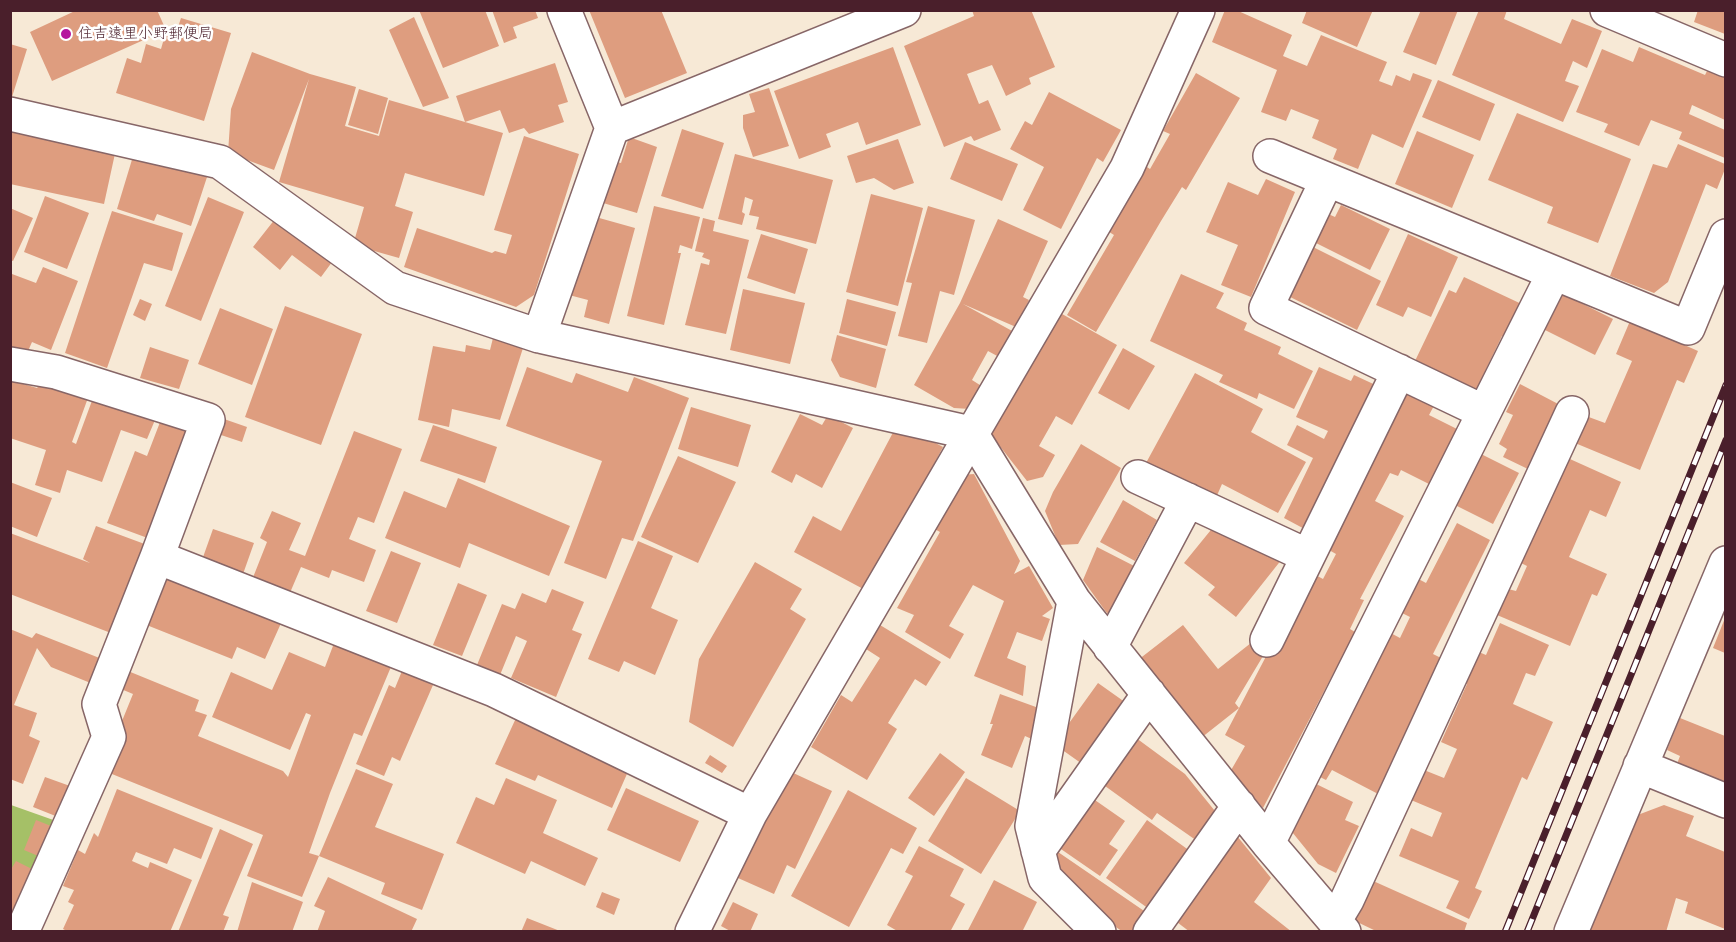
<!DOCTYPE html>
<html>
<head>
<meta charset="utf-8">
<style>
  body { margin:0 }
  #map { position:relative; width:1736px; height:942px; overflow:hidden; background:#f7e9d6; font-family:"Playpen Sans",sans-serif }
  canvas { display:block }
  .frame { position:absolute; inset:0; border:12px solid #4a1f2b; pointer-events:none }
</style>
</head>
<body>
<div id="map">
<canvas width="1736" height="942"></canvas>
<div class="frame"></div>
</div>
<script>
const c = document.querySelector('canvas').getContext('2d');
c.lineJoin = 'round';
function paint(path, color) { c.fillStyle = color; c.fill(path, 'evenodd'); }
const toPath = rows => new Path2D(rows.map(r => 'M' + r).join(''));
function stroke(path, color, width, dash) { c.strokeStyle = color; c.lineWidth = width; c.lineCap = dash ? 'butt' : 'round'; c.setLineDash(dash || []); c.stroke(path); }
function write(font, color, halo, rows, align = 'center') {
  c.font = font + ' "Playpen Sans","Klee One",sans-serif'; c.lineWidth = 5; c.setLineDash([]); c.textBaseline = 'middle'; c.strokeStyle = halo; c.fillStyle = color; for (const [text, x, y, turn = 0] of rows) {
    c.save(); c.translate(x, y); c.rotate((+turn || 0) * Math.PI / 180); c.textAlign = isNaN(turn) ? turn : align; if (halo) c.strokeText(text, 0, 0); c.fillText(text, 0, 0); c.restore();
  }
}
const green = toPath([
  [11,805,59,822,11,932]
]);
const building = toPath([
  [77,10,157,10,166,30,52,81,30,32],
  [419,10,485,10,499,46,443,68],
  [492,10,535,10,538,18,513,27,517,38,504,43],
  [589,10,661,10,687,73,625,98],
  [972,10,1031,10,1055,67,1029,78,1031,84,1006,96,992,65,967,74,979,104,988,100,1001,130,974,141,971,136,944,147,904,46,974,16],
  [1225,10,1236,10,1292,35,1283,56,1307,66,1321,35,1387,62,1379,81,1392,86,1396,75,1410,81,1413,73,1432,80,1403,148,1372,134,1358,169,1333,159,1337,149,1312,138,1319,120,1291,109,1286,121,1261,112,1277,70,1212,42],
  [1307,10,1373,10,1357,47,1302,23],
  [1421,10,1458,10,1436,65,1403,52],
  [1479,10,1507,10,1504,19,1561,44,1572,19,1602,31,1587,68,1573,61,1565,81,1579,86,1563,122,1452,75],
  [1698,10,1725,10,1725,34,1694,22],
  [414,17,449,98,423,107,389,30],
  [181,18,231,33,204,121,116,93,127,58,141,63,146,44,161,49,165,35,174,39],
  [10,44,27,49,12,97,10,97],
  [893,47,921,125,866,145,858,122,826,134,831,147,799,159,774,91],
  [1639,47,1705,75,1710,65,1725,72,1725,120,1692,105,1689,114,1725,130,1725,158,1679,139,1682,132,1651,120,1639,146,1604,132,1608,124,1576,112,1602,49,1633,62],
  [252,52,310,74,356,87,345,126,379,136,389,100,465,122,456,96,555,63,568,102,558,105,564,122,529,134,524,128,509,133,500,110,465,122,503,133,484,196,405,173,395,206,413,212,399,258,353,245,364,207,279,182,309,79,274,170,228,153,231,109],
  [1196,73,1240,98,1186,190,1182,187,1161,221,1096,332,1067,315,1114,235,1106,230,1144,165,1150,169,1170,134,1163,131],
  [1438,80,1495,104,1480,141,1422,117],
  [769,88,789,146,753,157,743,128,743,115,755,112,749,94],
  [359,89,388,98,378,134,348,125],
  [1049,92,1121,130,1103,162,1097,158,1061,229,1023,210,1044,167,1010,149,1025,121,1032,125],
  [1517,113,1631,159,1598,243,1547,223,1553,207,1488,180],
  [10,126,116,149,104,204,10,184],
  [682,129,724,143,703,209,661,196],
  [1417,131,1474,155,1452,208,1395,184],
  [524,136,579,154,534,295,516,307,404,267,417,228,492,253,495,251,506,254,512,235,494,230],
  [629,137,657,147,637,213,593,200,606,159,621,163],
  [898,139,914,183,894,190,874,178,856,183,847,156],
  [965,142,1018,164,1002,201,950,179],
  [1678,144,1725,164,1725,169,1717,189,1706,184,1668,282,1654,293,1610,276,1653,164,1667,168],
  [134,153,208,174,191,226,157,214,154,221,117,209],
  [735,154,833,180,816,244,756,229,759,217,749,215,753,200,745,197,742,212,745,214,742,225,718,219],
  [1266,179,1295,192,1251,297,1221,285,1238,245,1206,232,1228,182,1258,195],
  [871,194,923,208,898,306,846,292],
  [45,196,89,213,67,269,24,252],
  [208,197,244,212,201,321,165,306],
  [1341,205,1390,229,1370,270,1312,241,1326,213,1335,217],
  [654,206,700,217,692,249,680,245,678,253,681,253,664,325,627,316],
  [928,206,975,220,954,295,940,291,927,343,898,336,912,283,906,282],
  [10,208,33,218,13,261,10,260],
  [112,211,183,233,172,271,144,263,107,368,65,353],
  [279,214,335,258,321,277,292,255,280,270,253,247],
  [585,214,635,228,609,324,584,317,588,300,569,295],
  [703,218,715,221,713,231,749,240,726,334,685,325,701,263,709,265,710,260,702,257,704,253,695,251],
  [998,219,1048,241,1023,297,1029,300,1016,327,963,304,1014,332,999,357,988,351,972,380,983,387,970,409,954,408,914,385,960,303],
  [761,234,808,249,795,294,747,278],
  [1408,234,1458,257,1431,317,1408,307,1403,317,1376,305],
  [1307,244,1381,281,1357,330,1282,293],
  [43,267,78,281,51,350,32,342,25,358,10,353,10,278,12,274,36,283],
  [1181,274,1224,293,1216,308,1247,323,1244,330,1281,347,1278,354,1313,371,1294,409,1259,393,1257,399,1219,382,1223,375,1150,341],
  [1464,277,1528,307,1512,340,1502,336,1476,390,1415,361,1449,290,1456,293],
  [743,289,805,303,790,364,730,350],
  [1563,294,1613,319,1595,355,1545,330],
  [140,299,152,304,145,321,133,315],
  [847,299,896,312,887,346,839,333],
  [285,306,362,334,321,445,245,417],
  [220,308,273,329,252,385,198,364],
  [1055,310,1117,345,1072,425,1056,416,1039,446,1055,455,1043,477,1027,481,988,431],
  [1630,321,1698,351,1684,383,1677,380,1640,470,1575,443,1586,416,1605,423,1632,361,1616,354],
  [837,335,886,349,876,388,840,377,831,360],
  [493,338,523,348,500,420,452,409,449,427,418,420,433,346,465,352,466,345,490,350],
  [150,347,189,360,179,389,140,378],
  [1123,348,1155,366,1129,410,1098,393],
  [527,367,572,383,576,373,628,392,634,377,689,398,633,541,622,538,606,579,564,563,602,461,506,426],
  [1319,367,1351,381,1354,375,1382,388,1312,533,1284,518,1313,458,1287,445,1297,425,1324,439,1328,431,1296,417],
  [1195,373,1263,409,1251,432,1306,462,1278,513,1222,484,1215,500,1146,463],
  [44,379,89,395,72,442,76,444,93,398,155,420,147,439,121,430,102,482,67,470,60,493,35,485,46,450,10,438,10,380,37,388],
  [1520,384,1562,406,1530,470,1503,457,1507,449,1499,444,1513,415,1506,412],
  [1402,385,1436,402,1429,415,1459,430,1431,485,1401,470,1398,476,1390,473,1375,501,1404,516,1360,599,1364,600,1350,629,1355,632,1263,808,1230,772,1245,746,1225,735,1310,572,1323,579,1336,554,1322,546],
  [691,407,751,425,738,467,678,449],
  [800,414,822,425,828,415,853,428,822,488,796,474,792,483,771,472],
  [162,417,196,430,153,540,107,523,135,451,147,456],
  [224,419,247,427,242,442,218,434],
  [898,423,943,447,867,591,794,552,813,516,841,531],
  [433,425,497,447,485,483,420,461],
  [354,431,402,449,374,523,358,517,349,539,376,550,364,582,332,570,329,578,301,567,289,595,252,580,267,542,260,538,272,511,301,523,289,550,305,556],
  [1081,444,1121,468,1078,544,1059,545,1045,511,1053,492],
  [1479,453,1519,473,1493,524,1453,504],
  [1561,455,1621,482,1606,517,1590,510,1569,557,1607,574,1597,596,1592,594,1570,646,1497,615,1508,589,1516,591,1527,566,1515,560],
  [678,456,736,482,698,563,641,537],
  [974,474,1020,561,1014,574,1029,566,1053,608,1042,616,1050,619,1042,641,1017,632,1007,658,1026,666,1023,696,974,676,1004,601,973,585,949,626,964,634,950,659,905,632,914,615,897,608,940,532,931,527,961,475],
  [458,478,570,526,549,576,469,543,460,568,385,538,404,491,446,508],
  [10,482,52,498,37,537,10,526],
  [1123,500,1157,520,1135,561,1100,542],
  [1219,520,1282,559,1236,617,1208,595,1215,587,1184,563],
  [1457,523,1490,540,1433,654,1449,662,1382,796,1332,770,1326,780,1312,773,1385,630,1400,638,1410,617,1394,609,1411,575,1426,583],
  [96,526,150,546,116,635,10,594,10,533,90,563,83,559],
  [213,529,254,543,243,574,202,560],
  [638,541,673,556,651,608,678,620,655,675,624,661,619,672,588,659],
  [1097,547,1142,570,1116,619,1106,612,1083,580],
  [391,551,421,563,397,623,366,611],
  [755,562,802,589,790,609,806,619,733,747,689,722,699,659],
  [160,570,282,621,265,659,237,647,232,659,139,622],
  [458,583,487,595,462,656,433,645],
  [552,589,584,602,572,630,582,634,556,697,511,678,527,641,516,636,500,675,477,665,502,604,515,609,522,593,546,603],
  [1725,618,1725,653,1713,648],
  [1500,623,1549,645,1535,676,1526,673,1513,704,1553,722,1527,780,1522,777,1475,888,1482,891,1469,919,1446,908,1459,881,1399,856,1411,828,1432,837,1442,813,1411,800,1424,770,1444,778,1457,749,1441,742,1467,684,1461,682,1474,650,1486,655],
  [880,625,941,662,926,686,915,679,888,723,897,729,867,780,811,747,841,695,852,702,880,658,866,649],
  [1183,625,1218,669,1256,639,1266,651,1235,703,1239,708,1201,738,1138,660],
  [10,629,32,638,36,633,102,659,93,684,51,667,37,648,14,705,37,713,29,736,40,741,23,784,10,779],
  [336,638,393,662,362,736,354,733,330,793,309,853,319,856,302,897,247,876,263,835,102,770,133,694,121,689,128,671,199,700,195,711,207,715,198,736,283,771,288,777,311,715,306,713,290,750,212,717,231,672,272,690,289,652,325,667],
  [402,671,433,685,400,761,392,757,384,776,356,764,389,685,395,688],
  [1098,683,1129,705,1085,766,1054,744],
  [1000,694,1047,711,1036,741,1025,736,1012,768,981,755,993,724,990,724],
  [516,718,630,767,612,808,538,775,535,781,495,764],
  [1680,718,1725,736,1725,790,1675,769,1680,756,1667,750],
  [1128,732,1185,774,1219,816,1200,843,1157,813,1152,820,1094,778],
  [940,753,965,772,934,816,908,798],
  [710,755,727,766,722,773,705,763],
  [356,769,393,784,375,827,444,854,422,910,381,894,385,883,319,856],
  [789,771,832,791,795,869,787,865,774,894,729,874,743,845,752,849],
  [45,777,70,786,58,817,33,807],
  [506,778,557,800,543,833,598,858,585,886,531,861,525,874,456,843,476,797,494,805],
  [966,778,1020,811,981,874,928,841],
  [1310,781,1353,802,1345,820,1359,826,1336,873,1318,864,1288,827],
  [626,788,699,821,680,862,607,830],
  [117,789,213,828,201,859,174,848,167,864,136,852,132,861,148,868,150,862,192,880,170,932,69,932,63,929,74,905,68,902,74,890,63,886,78,850,85,854,94,833,98,837],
  [848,790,917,828,903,854,891,848,849,927,791,896],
  [1092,798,1125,821,1109,844,1118,850,1100,876,1058,847],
  [1664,805,1694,816,1686,836,1725,852,1725,929,1685,913,1688,902,1676,898,1666,932,1588,932,1635,816],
  [36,820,56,828,43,858,24,850],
  [1147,820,1190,851,1149,909,1106,878],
  [220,829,253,844,223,915,229,917,223,932,178,932],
  [1233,831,1271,878,1254,902,1292,932,1190,932,1169,916],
  [919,846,964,869,950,896,965,904,950,932,899,932,887,925,913,876,905,872],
  [1058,852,1150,915,1139,932,1123,932,1085,905,1061,883,1053,860],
  [16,861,40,873,17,913,10,910,10,871],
  [328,877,417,919,411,932,317,932,325,911,314,906],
  [994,880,1037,902,1022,932,967,932],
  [1371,880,1467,923,1464,932,1378,932,1353,920],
  [252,882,303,902,292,932,237,932],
  [602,892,620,899,614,915,596,907],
  [733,902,758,914,750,932,732,932,721,926],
  [527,918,560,931,560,932,521,932]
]);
const minor = toPath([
  [1607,10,1726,60],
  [10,114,220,162,395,288,539,336,971,433,1074,601,1268,843,1344,932],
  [612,128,904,10],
  [1270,156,1688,328,1726,236],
  [1327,180,1266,308,1484,412],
  [539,336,612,128,564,10],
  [10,364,56,372,208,420,157,557,99,704,109,737,22,932],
  [1138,477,1308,556],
  [157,557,494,690,750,814],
  [1074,601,1032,826,1045,878,1099,932],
  [1267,640,1399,371],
  [1110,647,1188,500],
  [1640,766,1726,801],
  [1268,843,1554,273],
  [1038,851,1149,694],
  [1335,920,1347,900,1572,413],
  [692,932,750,814,1127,168,1198,10],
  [1150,932,1239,806],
  [1571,932,1726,563]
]);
const rail = toPath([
  [1505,932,1726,385],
  [1527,932,1726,440]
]);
const markers = [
  [66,34,6,"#b5179e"]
];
const poiNames = [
  ["住吉遠里小野郵便局",78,34]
];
paint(green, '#a5c067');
paint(building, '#de9d7f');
stroke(minor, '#876667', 36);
stroke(minor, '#fff', 33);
stroke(rail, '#4a1f2b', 7);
stroke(rail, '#fff', 4.5, [14]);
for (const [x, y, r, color] of markers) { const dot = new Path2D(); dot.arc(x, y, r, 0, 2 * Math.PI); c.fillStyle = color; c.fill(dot); stroke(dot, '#fff', 2); }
write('15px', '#4a1f2b', '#fff', poiNames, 'left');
</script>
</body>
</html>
